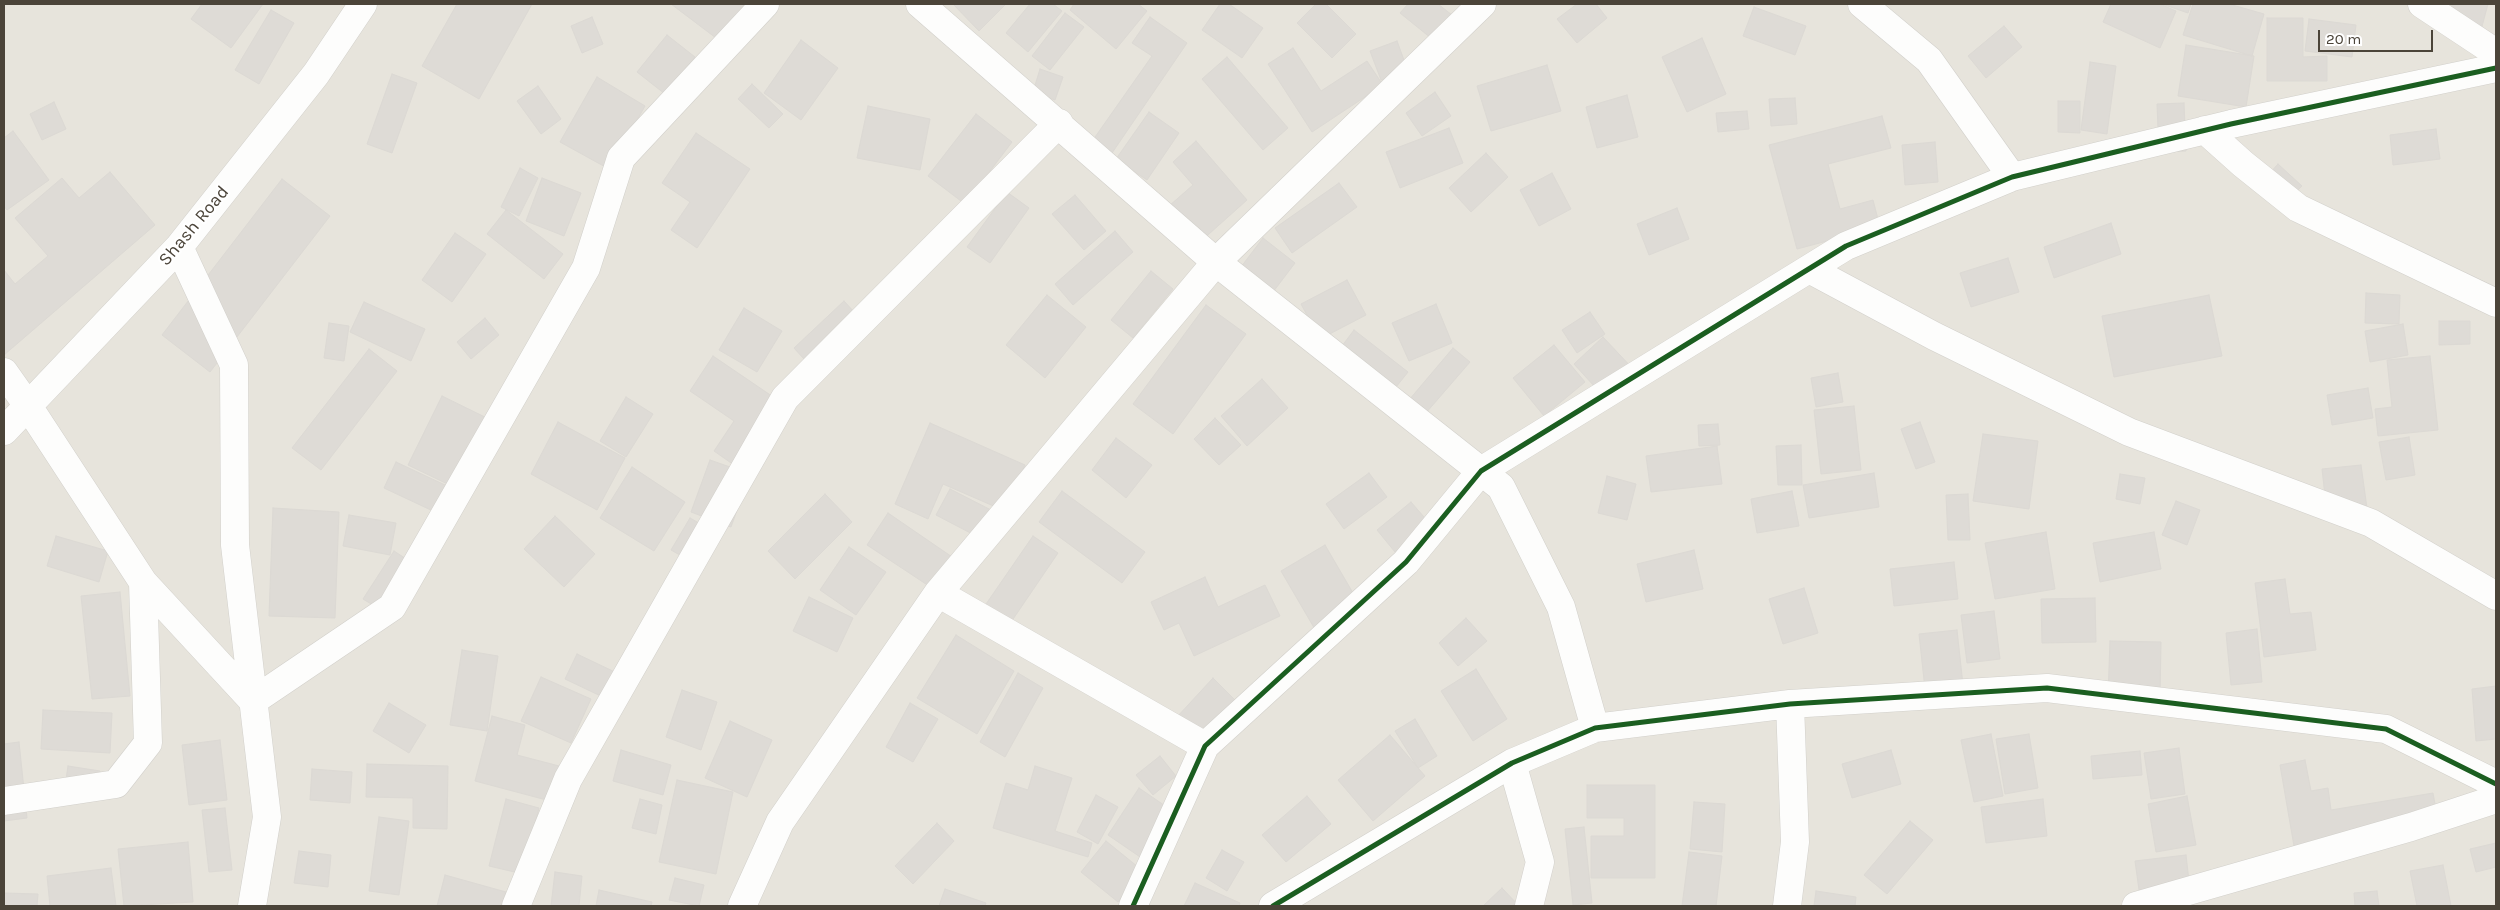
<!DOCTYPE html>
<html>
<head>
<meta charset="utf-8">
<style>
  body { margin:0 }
  #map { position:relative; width:2500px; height:910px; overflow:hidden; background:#f4f2ee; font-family:Karla,sans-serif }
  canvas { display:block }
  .frame { position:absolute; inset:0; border:5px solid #4b4439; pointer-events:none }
  .scale { position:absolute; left:2318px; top:30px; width:115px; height:22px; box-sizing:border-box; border:2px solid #4b4439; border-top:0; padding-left:6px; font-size:15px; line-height:18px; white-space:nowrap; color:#4b4439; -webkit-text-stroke:4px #fff; paint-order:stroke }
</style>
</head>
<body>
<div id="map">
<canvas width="2500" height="910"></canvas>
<div class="frame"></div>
<div class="scale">20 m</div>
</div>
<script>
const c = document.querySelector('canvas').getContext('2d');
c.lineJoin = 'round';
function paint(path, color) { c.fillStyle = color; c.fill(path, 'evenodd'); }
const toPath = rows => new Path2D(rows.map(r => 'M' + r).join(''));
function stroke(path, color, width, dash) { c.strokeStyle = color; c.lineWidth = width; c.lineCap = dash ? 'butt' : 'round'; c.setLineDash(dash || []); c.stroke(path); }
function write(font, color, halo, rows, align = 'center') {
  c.font = font + ' Karla,sans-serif'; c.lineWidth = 4.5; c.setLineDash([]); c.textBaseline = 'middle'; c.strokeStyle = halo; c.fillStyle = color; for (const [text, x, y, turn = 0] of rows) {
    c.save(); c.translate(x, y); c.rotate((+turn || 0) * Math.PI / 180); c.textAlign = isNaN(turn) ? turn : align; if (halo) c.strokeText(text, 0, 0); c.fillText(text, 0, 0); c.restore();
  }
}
const residential = toPath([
  [4,4,2496,4,2496,906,4,906]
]);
const building = toPath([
  [202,4,263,4,231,48,191,19,202,4],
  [457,4,532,4,479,99,422,66,457,4],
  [671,4,748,4,720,41,671,4],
  [953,4,1006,4,979,31,953,4],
  [1030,4,1053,4,1062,11,1028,52,1006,33,1030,4],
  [1074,4,1138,4,1147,11,1116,49,1070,10,1074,4],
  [1220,4,1229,4,1263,28,1242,58,1202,30,1220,4],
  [1316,4,1326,4,1356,34,1332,58,1297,23,1316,4],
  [1408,4,1438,4,1466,26,1447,51,1400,13,1408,4],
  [1577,4,1596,4,1607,18,1577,43,1557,19,1577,4],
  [2111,4,2160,4,2176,11,2160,48,2103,22,2111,4],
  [2162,4,2191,4,2188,13,2162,4],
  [2193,4,2229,4,2264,14,2252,56,2183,35,2193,4],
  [2452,4,2488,4,2481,30,2448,22,2452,4],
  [1754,7,1806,26,1795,55,1743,36,1754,7],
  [271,10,294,23,259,84,235,70,271,10],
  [1065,13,1084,27,1050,70,1032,56,1065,13],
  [592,17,603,44,582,53,571,26,592,17],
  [1150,17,1187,43,1112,153,1093,140,1152,56,1132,43,1150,17],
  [2267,18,2303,18,2303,57,2327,56,2327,81,2267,81,2267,18],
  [2309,19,2356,25,2352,57,2305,51,2309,19],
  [2004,26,2022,47,1986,78,1968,56,2004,26],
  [667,35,695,57,665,94,637,72,667,35],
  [1702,38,1726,94,1687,112,1662,57,1702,38],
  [801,40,838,68,801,120,764,93,801,40],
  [1397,41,1408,71,1381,80,1370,51,1397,41],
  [2186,45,2254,56,2246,107,2178,96,2186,45],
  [1293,48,1321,91,1367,61,1383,85,1312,132,1268,64,1293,48],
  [1227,57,1288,128,1263,150,1202,79,1227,57],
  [2090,62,2116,66,2107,134,2081,130,2090,62],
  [1547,65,1561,111,1491,131,1477,86,1547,65],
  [1040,69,1063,77,1055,100,1033,92,1040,69],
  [392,74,417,83,392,153,367,144,392,74],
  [597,77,645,106,609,169,560,142,597,77],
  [752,84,783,114,769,128,738,99,752,84],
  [538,86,561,119,541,134,517,101,538,86],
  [1435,92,1451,116,1422,136,1406,113,1435,92],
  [1627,95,1638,137,1597,148,1586,107,1627,95],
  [1795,98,1797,124,1771,126,1769,99,1795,98],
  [2058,101,2080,101,2080,133,2058,132,2058,101],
  [54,102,66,129,42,140,30,114,54,102],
  [2184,103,2186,151,2159,152,2157,104,2184,103],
  [868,106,930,119,920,170,857,158,868,106],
  [1747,111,1749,129,1718,132,1716,113,1747,111],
  [1149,112,1179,133,1147,180,1116,159,1149,112],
  [976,114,1012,142,965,204,928,176,976,114],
  [1882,116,1891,148,1828,164,1840,209,1873,200,1880,227,1797,249,1769,145,1882,116],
  [1449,128,1463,163,1400,188,1386,152,1449,128],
  [2436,129,2440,159,2393,165,2390,135,2436,129],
  [13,131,49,180,7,210,4,206,4,138,13,131],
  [696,133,750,169,697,248,671,230,690,202,662,183,696,133],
  [1196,141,1247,200,1200,242,1169,206,1193,185,1173,162,1196,141],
  [1935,142,1938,182,1905,185,1902,145,1935,142],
  [1486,153,1508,177,1471,212,1449,188,1486,153],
  [2278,164,2302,186,2283,205,2261,183,2278,164],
  [520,168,538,178,519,216,501,207,520,168],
  [110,172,155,225,4,355,4,270,15,284,48,256,15,218,62,178,79,198,110,172],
  [1552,173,1571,209,1539,226,1520,190,1552,173],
  [542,178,581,193,564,236,526,221,542,178],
  [282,179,330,216,210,372,162,335,282,179],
  [1339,183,1357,207,1292,253,1275,228,1339,183],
  [1007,192,1029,208,990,263,967,247,1007,192],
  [1075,195,1106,231,1084,250,1052,214,1075,195],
  [1677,208,1689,239,1649,255,1637,224,1677,208],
  [506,210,563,254,544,279,487,234,506,210],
  [2111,223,2121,254,2054,278,2044,247,2111,223],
  [1115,231,1133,252,1073,305,1055,284,1115,231],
  [455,233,486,254,452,302,422,280,455,233],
  [1263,238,1295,263,1273,292,1241,267,1263,238],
  [2008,258,2019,292,1971,307,1960,273,2008,258],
  [1151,271,1173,289,1133,338,1111,320,1151,271],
  [1347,280,1366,315,1320,339,1301,304,1347,280],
  [2366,293,2400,295,2399,324,2365,323,2366,293],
  [1047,295,1086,327,1045,378,1006,345,1047,295],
  [2209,295,2222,356,2114,377,2102,316,2209,295],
  [844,301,864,323,814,370,794,348,844,301],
  [364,302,425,329,411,361,350,332,364,302],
  [1436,304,1452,343,1409,361,1392,323,1436,304],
  [1206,305,1246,334,1173,434,1133,404,1206,305],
  [744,308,782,331,757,372,719,350,744,308],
  [1590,312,1605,334,1577,353,1562,330,1590,312],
  [485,318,499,335,471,359,457,342,485,318],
  [2439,321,2470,321,2470,344,2439,345,2439,321],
  [329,323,349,326,344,361,324,358,329,323],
  [2403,324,2408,355,2370,362,2365,331,2403,324],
  [1354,330,1408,372,1392,392,1339,350,1354,330],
  [1603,337,1634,370,1605,398,1574,364,1603,337],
  [1554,345,1585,382,1544,416,1513,378,1554,345],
  [1453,348,1470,362,1425,414,1409,400,1453,348],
  [369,349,397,371,321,470,292,448,369,349],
  [713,356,788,407,744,472,714,451,734,421,690,391,713,356],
  [2430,356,2438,430,2378,436,2375,409,2392,407,2387,360,2430,356],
  [1838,373,1843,402,1816,407,1811,378,1838,373],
  [1262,379,1288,408,1247,446,1221,416,1262,379],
  [2368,388,2373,418,2332,425,2327,395,2368,388],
  [442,396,495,422,462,491,408,465,442,396],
  [626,397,653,414,626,457,600,441,626,397],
  [1854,406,1861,470,1821,474,1814,410,1854,406],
  [1215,418,1241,445,1219,465,1194,439,1215,418],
  [558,422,625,458,597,510,531,474,558,422],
  [1920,422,1935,462,1916,469,1901,429,1920,422],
  [930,423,1025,465,1005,511,943,484,928,519,895,504,930,423],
  [1718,424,1720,445,1699,446,1698,425,1718,424],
  [1983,434,2038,441,2029,509,1973,501,1983,434],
  [2409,437,2415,475,2386,480,2379,442,2409,437],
  [1116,438,1152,465,1126,498,1092,470,1116,438],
  [1801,445,1802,485,1778,485,1776,446,1801,445],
  [1717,446,1722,484,1651,492,1646,456,1717,446],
  [710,460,750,474,731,527,691,512,710,460],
  [396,462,462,493,450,519,384,488,396,462],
  [2361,465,2367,508,2327,513,2322,469,2361,465],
  [632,467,685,502,654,551,600,518,632,467],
  [1369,473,1387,497,1344,529,1326,504,1369,473],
  [1874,473,1879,507,1809,518,1803,485,1874,473],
  [2120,474,2145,478,2140,504,2116,499,2120,474],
  [1607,476,1636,484,1627,520,1598,513,1607,476],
  [950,489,995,512,980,538,936,515,950,489],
  [1062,491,1145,552,1122,583,1039,522,1062,491],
  [1792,491,1799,526,1757,533,1751,499,1792,491],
  [825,494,852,522,795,579,768,551,825,494],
  [1968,494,1970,540,1948,540,1946,495,1968,494],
  [2176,501,2200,510,2187,545,2162,535,2176,501],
  [1411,502,1430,524,1395,552,1377,530,1411,502],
  [273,508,339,512,335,618,269,616,273,508],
  [888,513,958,561,938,592,867,545,888,513],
  [349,515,396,523,390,555,343,546,349,515],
  [555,516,595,554,564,587,524,549,555,516],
  [690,518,713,531,694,563,671,550,690,518],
  [2046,532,2055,589,1995,599,1985,543,2046,532],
  [2154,532,2161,569,2100,582,2093,543,2154,532],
  [56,536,108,551,99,582,47,566,56,536],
  [1033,536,1058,553,1009,625,984,607,1033,536],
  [1325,545,1367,617,1323,643,1281,571,1325,545],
  [849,547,886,572,856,615,820,590,849,547],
  [1694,550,1703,589,1646,602,1637,564,1694,550],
  [394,551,417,566,386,613,363,599,394,551],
  [1954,562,1958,599,1894,606,1890,569,1954,562],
  [1205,577,1218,607,1265,585,1280,616,1194,656,1179,623,1164,630,1151,602,1205,577],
  [2285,579,2290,614,2311,612,2316,650,2264,657,2255,583,2285,579],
  [1804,588,1818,633,1783,644,1769,599,1804,588],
  [120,592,130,696,92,699,81,596,120,592],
  [809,597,853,618,837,652,793,631,809,597],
  [2095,598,2096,642,2042,643,2041,599,2095,598],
  [1994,611,2000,659,1967,663,1961,615,1994,611],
  [1466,618,1487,641,1458,666,1439,643,1466,618],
  [2257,629,2262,682,2231,685,2226,633,2257,629],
  [1957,630,1963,685,1925,689,1919,634,1957,630],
  [956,635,1014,671,977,734,917,698,956,635],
  [2110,641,2161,642,2160,697,2108,696,2110,641],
  [462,650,498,656,487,731,450,725,462,650],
  [577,654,619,674,607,699,565,679,577,654],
  [1476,669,1507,719,1473,741,1441,691,1476,669],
  [1018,673,1043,688,1005,757,980,742,1018,673],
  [541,677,591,699,571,743,521,721,541,677],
  [1213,678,1242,707,1206,745,1177,717,1213,678],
  [2496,686,2496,739,2476,741,2472,689,2496,686],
  [682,690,717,702,701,750,666,737,682,690],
  [389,703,426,725,409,753,373,731,389,703],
  [910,703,938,719,913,762,886,747,910,703],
  [43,710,112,713,110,753,41,749,43,710],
  [492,716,525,725,517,755,563,767,554,802,475,781,492,716],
  [1415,719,1437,756,1418,768,1395,731,1415,719],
  [730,721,772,740,747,797,705,778,730,721],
  [1991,734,2003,796,1974,802,1961,740,1991,734],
  [2029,734,2038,788,2005,794,1996,739,2029,734],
  [1390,735,1425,776,1373,821,1338,780,1390,735],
  [220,740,227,800,189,805,182,745,220,740],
  [19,742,27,818,4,821,4,744,19,742],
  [2179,748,2185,794,2151,799,2144,753,2179,748],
  [621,750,671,765,663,795,613,781,621,750],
  [1891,750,1901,784,1852,798,1842,764,1891,750],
  [2140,751,2142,775,2093,779,2091,756,2140,751],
  [1160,756,1176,776,1153,795,1136,775,1160,756],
  [2305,760,2311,791,2328,788,2331,810,2433,793,2438,821,2294,846,2280,765,2305,760],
  [367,764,448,766,447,829,413,828,413,798,366,797,367,764],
  [68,766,100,771,96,797,64,793,68,766],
  [1035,766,1072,778,1055,831,1092,843,1088,857,993,828,1006,783,1028,790,1035,766],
  [312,769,352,772,350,803,310,800,312,769],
  [677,780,733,792,716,874,659,862,677,780],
  [1587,785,1655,785,1655,878,1591,878,1591,836,1624,836,1624,818,1587,818,1587,785],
  [1139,788,1177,814,1146,861,1108,835,1139,788],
  [1096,795,1118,807,1098,844,1077,832,1096,795],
  [1307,796,1331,824,1286,862,1262,835,1307,796],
  [2187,796,2196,845,2156,852,2148,804,2187,796],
  [506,799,539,808,523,874,489,866,506,799],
  [640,799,662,805,656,834,632,828,640,799],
  [2043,799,2047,836,1986,843,1981,807,2043,799],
  [1694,802,1725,804,1722,852,1690,849,1694,802],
  [225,808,232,870,209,872,202,810,225,808],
  [379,817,409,821,399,895,369,891,379,817],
  [1910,821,1933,840,1887,894,1864,875,1910,821],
  [937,823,954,841,913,884,895,866,937,823],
  [1584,827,1592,903,1573,905,1565,829,1584,827],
  [1106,841,1143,871,1118,902,1081,872,1106,841],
  [188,842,193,902,124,906,118,849,188,842],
  [2496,843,2496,867,2476,872,2470,849,2496,843],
  [1222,850,1244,862,1227,891,1206,878,1222,850],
  [299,851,331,855,328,887,294,883,299,851],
  [1689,852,1722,856,1716,906,1682,906,1689,852],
  [2186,855,2190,890,2140,897,2135,861,2186,855],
  [2443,865,2451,906,2417,906,2410,871,2443,865],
  [111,868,116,906,50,906,47,876,111,868],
  [555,872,582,876,579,906,551,906,555,872],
  [445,875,506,892,502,906,437,906,445,875],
  [675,878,704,885,699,906,669,900,675,878],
  [1195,883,1240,903,1239,906,1184,906,1195,883],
  [1502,888,1519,906,1483,906,1502,888],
  [945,889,986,903,985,906,939,906,945,889],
  [599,890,652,902,651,906,596,906,599,890],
  [1816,891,1856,897,1855,906,1814,906,1816,891],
  [2377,891,2379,906,2355,906,2354,893,2377,891],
  [4,893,38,894,37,906,4,906,4,893]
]);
const minor = toPath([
  [920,4,1216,262,1501,487,1561,607,1595,728],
  [1862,4,1929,60,2012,177],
  [2422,4,2496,53],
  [2205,130,2243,164,2298,208,2496,303],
  [179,247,234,365,235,545,267,817,252,906],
  [1809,269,1934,336,2129,432,2371,523,2496,596],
  [4,372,28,406,143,582,148,743,116,784,4,801],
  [4,431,179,247,316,74,363,4],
  [143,582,253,701,392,607,586,268,621,158,765,4],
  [938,593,1205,746],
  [1512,763,1540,862,1529,906],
  [516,906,568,779,785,398,1059,123],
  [742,906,780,822,938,593,1216,262,1482,4],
  [1133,906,1205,746,1406,562,1481,471,1846,246,2012,177,2231,124,2496,68],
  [1273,906,1512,763,1595,728,1790,704,2047,688,2386,729,2496,784],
  [1787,906,1795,842,1790,704],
  [2136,906,2411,827,2496,799]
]);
const cycleway = toPath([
  [1133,906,1205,746,1406,562,1481,471,1846,246,2012,177,2231,124,2496,68],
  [1273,906,1512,763,1595,728,1790,704,2047,688,2386,729,2496,784]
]);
const streetNames = [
  ["Shash Road",194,226,-50]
];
paint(residential, '#e7e4dc');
paint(building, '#dedbd6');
stroke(building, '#dcd9d4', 1);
stroke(minor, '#d2d0cb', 29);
stroke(minor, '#fdfdfc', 28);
stroke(cycleway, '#1b5e20', 5);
write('18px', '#4b4439', '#fff', streetNames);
</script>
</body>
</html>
